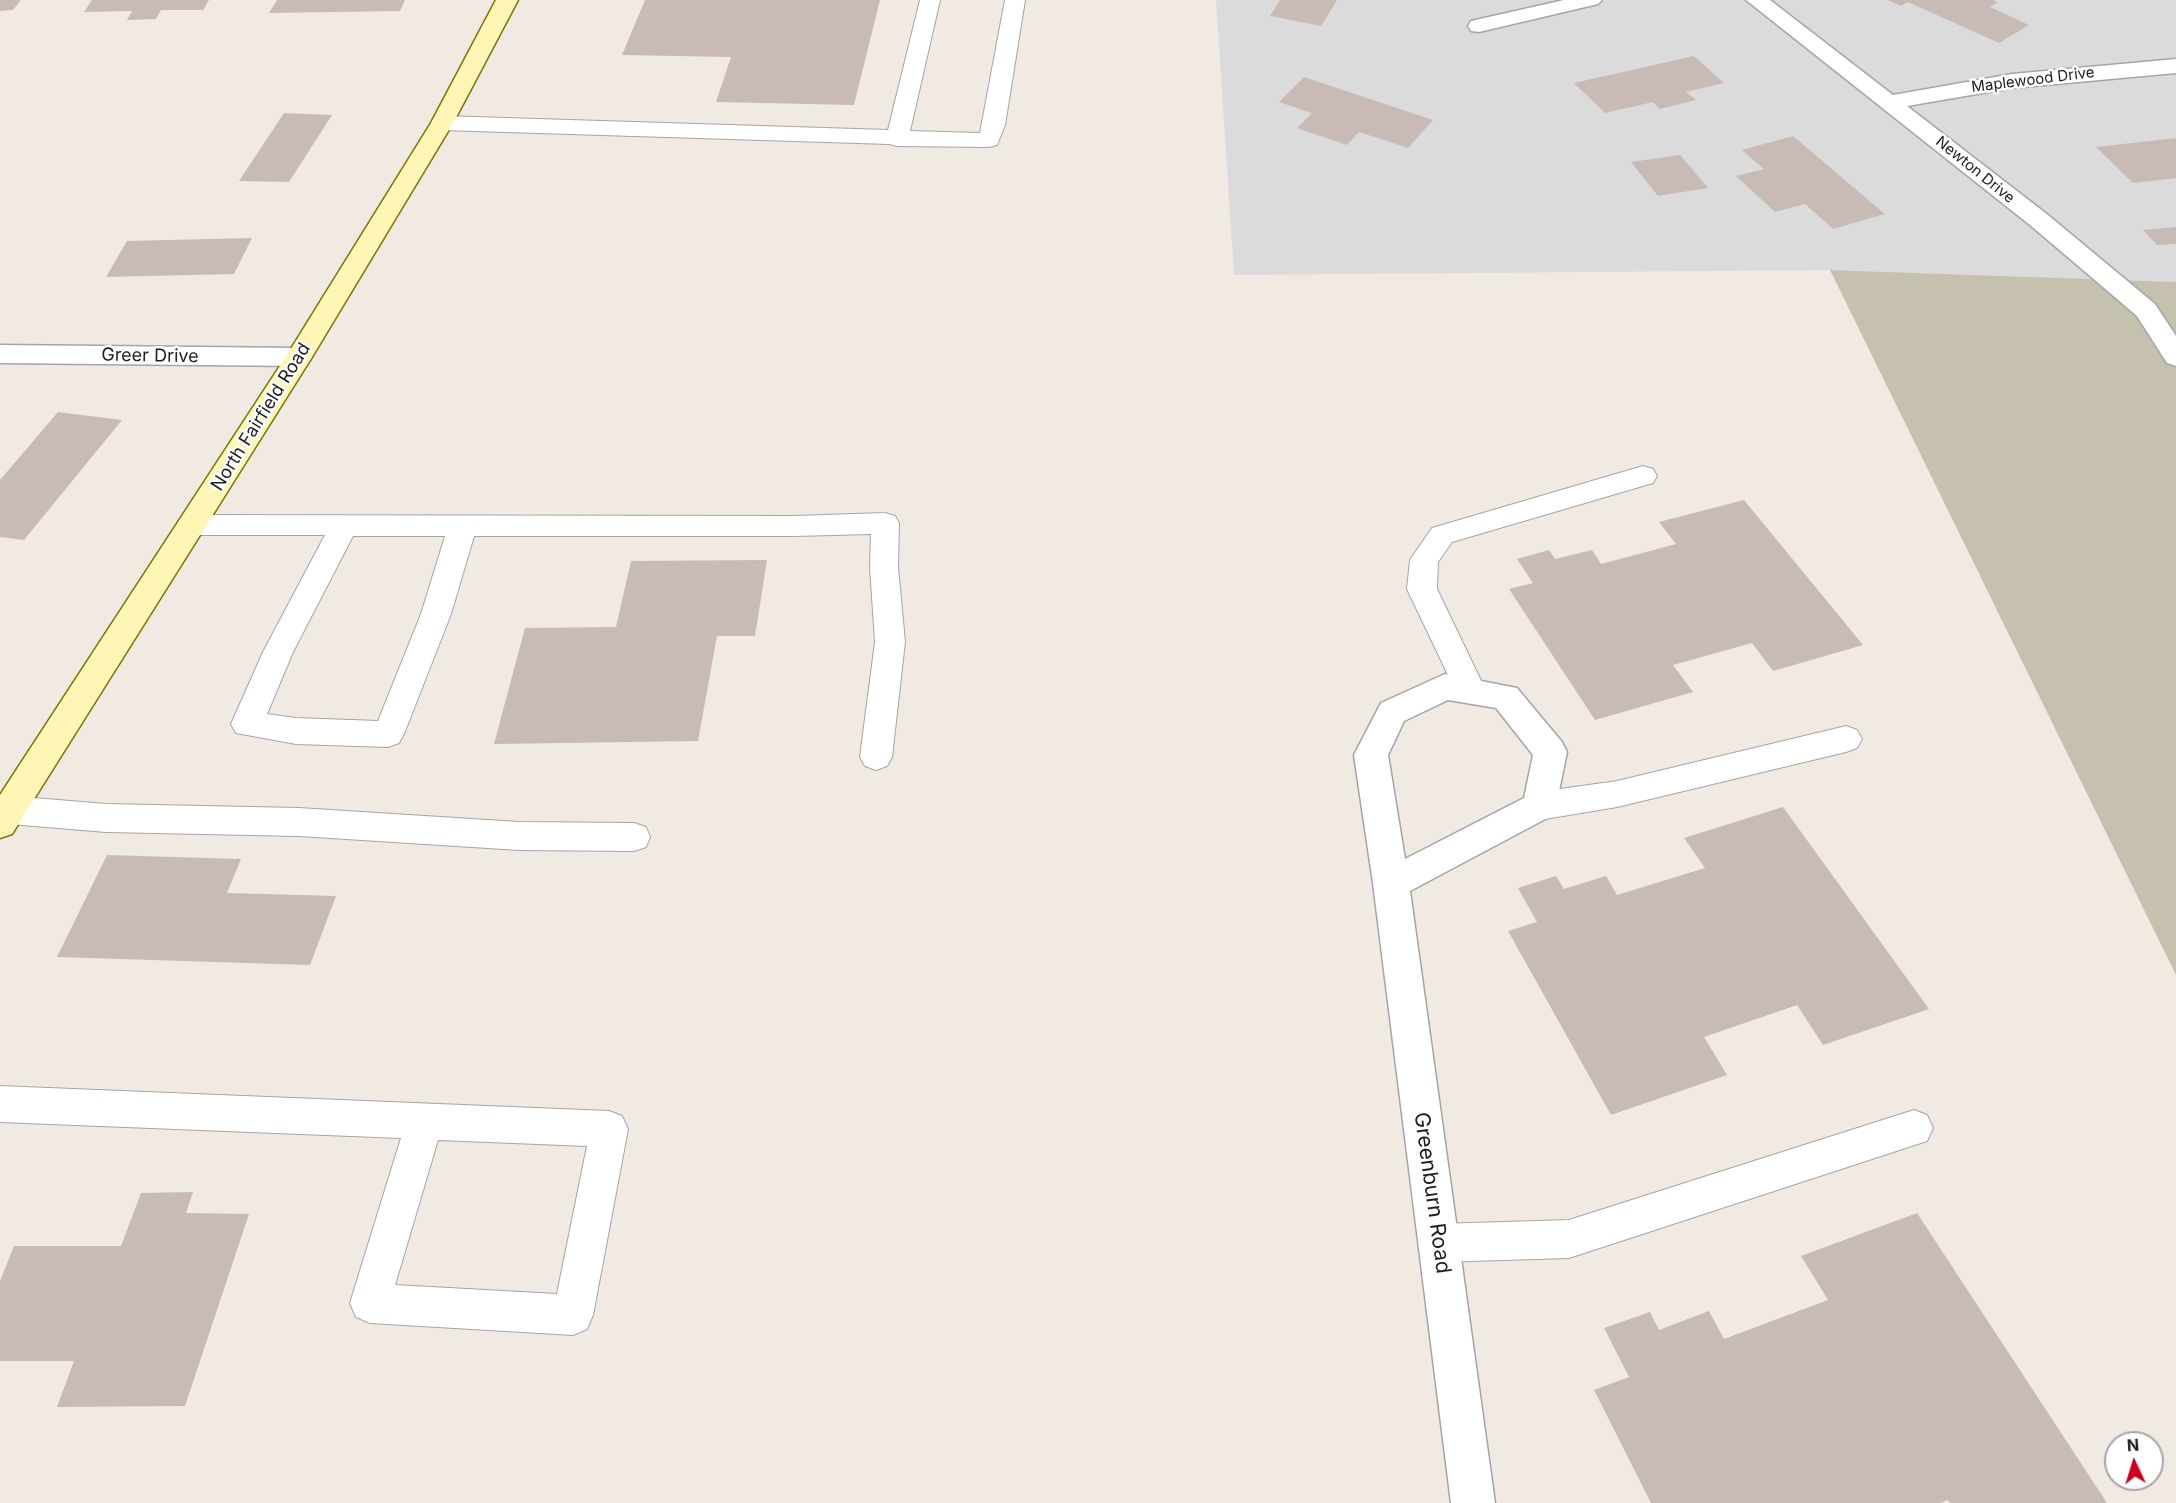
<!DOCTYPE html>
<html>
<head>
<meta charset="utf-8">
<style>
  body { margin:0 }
  #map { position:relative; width:2176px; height:1503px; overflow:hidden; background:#f0eae3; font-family:Inter,sans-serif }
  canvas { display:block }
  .north { position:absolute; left:2104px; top:1431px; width:60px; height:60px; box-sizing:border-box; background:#fff; border:2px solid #a5a5a5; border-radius:50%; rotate:356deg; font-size:16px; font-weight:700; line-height:24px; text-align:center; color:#1e1e1e }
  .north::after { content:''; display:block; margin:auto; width:21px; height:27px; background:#cc001e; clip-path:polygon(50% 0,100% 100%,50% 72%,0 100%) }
</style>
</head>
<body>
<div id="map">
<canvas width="2176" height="1503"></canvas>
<div class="north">N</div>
</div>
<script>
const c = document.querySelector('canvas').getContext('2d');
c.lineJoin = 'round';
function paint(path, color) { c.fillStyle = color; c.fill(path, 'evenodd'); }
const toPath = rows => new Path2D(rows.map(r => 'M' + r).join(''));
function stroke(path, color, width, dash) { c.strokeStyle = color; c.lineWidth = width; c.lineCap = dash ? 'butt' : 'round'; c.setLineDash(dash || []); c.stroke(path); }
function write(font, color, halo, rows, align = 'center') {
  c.font = font + ' Inter,sans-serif'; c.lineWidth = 5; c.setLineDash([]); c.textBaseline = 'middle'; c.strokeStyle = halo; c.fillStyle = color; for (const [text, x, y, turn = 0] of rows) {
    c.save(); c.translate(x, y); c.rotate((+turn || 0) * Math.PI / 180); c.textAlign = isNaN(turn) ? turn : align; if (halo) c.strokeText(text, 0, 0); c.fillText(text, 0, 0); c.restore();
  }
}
const residential = toPath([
  [1216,0,2176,0,2176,282,1830,270,1234,275]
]);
const construction = toPath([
  [1830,270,2176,282,2176,975]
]);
const building = toPath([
  [0,0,21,0,13,10,0,11],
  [92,0,209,0,203,10,161,10,156,19,127,20,132,11,84,12],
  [277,0,405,0,400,11,269,13],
  [645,0,880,0,854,105,716,102,731,57,622,55],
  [1280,0,1337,0,1321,26,1270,16],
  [1888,0,1993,0,1998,2,1990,7,2029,25,1999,43,1908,2,1901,6],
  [1694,56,1724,83,1686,92,1696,100,1660,109,1653,102,1605,113,1574,83],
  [1304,77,1433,120,1408,148,1359,132,1347,145,1297,128,1312,113,1279,102],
  [284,113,332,115,289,182,239,181],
  [1793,136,1885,214,1833,229,1805,204,1775,212,1736,176,1764,169,1742,150],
  [2176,138,2176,178,2133,183,2096,147],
  [1680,155,1708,188,1658,196,1631,162],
  [2176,227,2176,244,2157,245,2143,230],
  [252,238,234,274,106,277,127,241],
  [58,412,122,420,24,540,0,537,0,480],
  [1744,500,1863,645,1773,671,1752,643,1673,665,1693,692,1595,720,1509,589,1533,583,1517,559,1549,550,1555,559,1592,550,1601,564,1676,544,1659,522],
  [767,560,755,636,717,636,698,741,494,744,525,628,616,627,631,561],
  [1783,807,1929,1009,1823,1045,1797,1005,1704,1037,1727,1075,1611,1115,1508,931,1537,922,1518,888,1556,876,1564,889,1606,876,1617,895,1705,868,1684,838],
  [107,855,241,859,227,893,336,896,310,965,57,957],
  [193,1192,186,1213,249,1214,185,1406,57,1407,74,1361,0,1361,0,1281,14,1246,121,1246,141,1193],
  [1917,1213,2107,1503,1950,1503,1948,1500,1940,1503,1651,1503,1594,1390,1629,1377,1604,1328,1650,1312,1659,1330,1709,1311,1724,1339,1828,1300,1801,1256]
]);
const service = toPath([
  [920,0,940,0,910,131,980,133,1005,0,1025,0,1005,125,997,145,989,147,897,146,889,144,442,130,434,128,431,123,434,118,442,116,888,130,920,0],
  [1643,466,1653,469,1657,476,1653,483,1452,542,1438,562,1437,589,1486,691,1482,700,1471,703,1460,700,1407,589,1410,560,1432,528,1643,466],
  [885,513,895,516,899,523,898,567,905,642,892,757,887,766,876,770,865,766,860,757,875,642,870,567,871,534,794,536,474,536,451,614,404,734,399,743,388,747,296,744,236,733,231,724,263,652,325,535,192,535,182,532,178,525,182,518,192,515,794,516,885,513],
  [353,536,445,536,421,614,378,721,296,718,267,714,293,652,353,536],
  [1846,726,1857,730,1862,739,1857,748,1846,752,1617,807,1539,820,1528,816,1523,806,1528,796,1539,792,1617,781,1846,726],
  [10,796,106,804,299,808,519,822,634,823,646,827,650,837,646,847,634,851,519,850,299,836,106,832,10,824,0,820,0,800,10,796],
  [0,1086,609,1111,622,1116,628,1129,593,1315,587,1329,573,1335,370,1323,356,1317,350,1303,401,1138,0,1122,0,1086],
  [438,1140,587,1146,557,1294,395,1285,438,1140],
  [1914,1110,1927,1115,1933,1128,1927,1141,1569,1258,1438,1262,1424,1257,1419,1243,1424,1229,1438,1224,1569,1220,1914,1110]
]);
const minor = toPath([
  [1564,0,1602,0,1598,4,1479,32,1471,31,1468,26,1471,21,1564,0],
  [1746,0,1770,0,1893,95,2012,74,2176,59,2176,73,2012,88,1907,106,2048,215,2155,304,2176,336,2176,366,2167,363,2137,316,2030,225,1746,0],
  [0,345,299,348,308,351,312,357,308,363,299,366,0,363,0,345],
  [1445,674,1517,688,1562,742,1567,752,1556,806,1551,816,1410,891,1495,1503,1451,1503,1373,883,1354,755,1381,703,1445,674],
  [1448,700,1496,708,1533,755,1524,798,1405,859,1388,755,1404,721,1448,700]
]);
const secondary = toPath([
  [496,0,518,0,453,123,312,357,12,834,0,838,0,795,289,352,431,123,496,0]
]);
const farStreetnames = [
  ["Maplewood Drive",2033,80,-7],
  ["Newton Drive",1975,170,39]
];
const streetNames = [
  ["Greer Drive",150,356,1],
  ["North Fairfield Road",261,417,-58]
];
const nearStreetnames = [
  ["Greenburn Road",1432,1193,82]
];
paint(residential, '#dcdbdb');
paint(construction, '#c5c1ae');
paint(building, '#c8bbb6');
stroke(service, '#a5a5a5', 2);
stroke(minor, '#a5a5a5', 3);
stroke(secondary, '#7a7600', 3);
paint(service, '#fff');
paint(minor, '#fff');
paint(secondary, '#fdf6b4');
write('15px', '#1e1e1e', '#fff', farStreetnames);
write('18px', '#1e1e1e', '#fff', streetNames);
write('21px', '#1e1e1e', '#fff', nearStreetnames);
</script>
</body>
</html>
